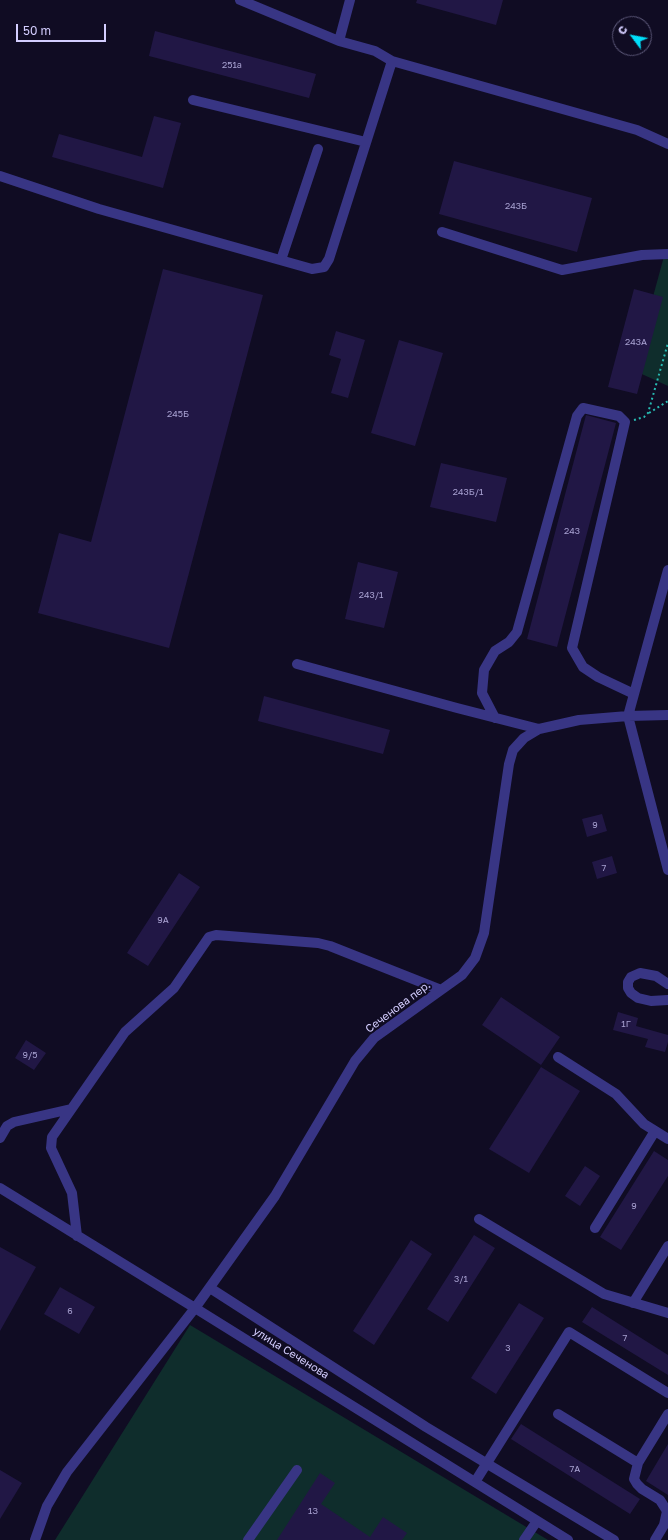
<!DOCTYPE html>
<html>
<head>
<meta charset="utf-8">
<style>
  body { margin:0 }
  #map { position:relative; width:668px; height:1540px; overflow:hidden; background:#100c23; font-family:"Golos Text",sans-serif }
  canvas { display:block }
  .north { position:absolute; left:612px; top:16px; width:40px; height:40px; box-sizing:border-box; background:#100c23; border:1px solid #5e5a7b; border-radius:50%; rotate:302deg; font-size:11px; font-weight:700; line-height:16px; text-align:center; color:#d4ceff }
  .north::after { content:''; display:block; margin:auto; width:14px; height:18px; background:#00def9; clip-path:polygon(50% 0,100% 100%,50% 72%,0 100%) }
  .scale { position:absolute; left:16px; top:24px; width:90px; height:18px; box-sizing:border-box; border:2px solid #d4ceff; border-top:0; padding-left:5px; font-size:12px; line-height:14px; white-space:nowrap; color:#d4ceff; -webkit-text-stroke:3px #100c23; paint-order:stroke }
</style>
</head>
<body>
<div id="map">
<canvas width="668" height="1540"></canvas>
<div class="north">С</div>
<div class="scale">50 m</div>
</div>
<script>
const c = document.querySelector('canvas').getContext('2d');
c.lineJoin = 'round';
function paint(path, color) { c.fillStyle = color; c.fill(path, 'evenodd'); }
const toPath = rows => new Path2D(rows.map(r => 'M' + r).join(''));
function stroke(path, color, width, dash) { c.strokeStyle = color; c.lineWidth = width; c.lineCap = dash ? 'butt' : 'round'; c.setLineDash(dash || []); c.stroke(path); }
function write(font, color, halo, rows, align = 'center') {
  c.font = font + ' "Golos Text",sans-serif'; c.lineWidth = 4; c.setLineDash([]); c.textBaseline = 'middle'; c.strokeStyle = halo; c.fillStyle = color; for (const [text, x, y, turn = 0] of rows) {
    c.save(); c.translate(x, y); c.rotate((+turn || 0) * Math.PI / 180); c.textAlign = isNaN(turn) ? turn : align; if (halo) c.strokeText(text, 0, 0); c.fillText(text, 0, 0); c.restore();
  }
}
const green = toPath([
  [666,249,668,250,668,386,633,370],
  [190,1325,548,1540,55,1540]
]);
const building = toPath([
  [417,0,503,0,496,25,416,3],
  [155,31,316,74,309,98,149,56],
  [154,116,181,123,163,188,52,157,59,134,142,157],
  [454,161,592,198,577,252,439,214],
  [163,269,263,295,169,648,38,613,59,533,91,542],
  [634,289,663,297,637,394,608,387],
  [336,331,365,340,348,398,331,393,341,359,329,355],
  [399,340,443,353,415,446,371,433],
  [586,415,616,423,557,647,527,639],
  [441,463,507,478,496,522,430,507],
  [358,562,398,572,384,628,345,619],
  [264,696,390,730,383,754,258,721],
  [602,814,607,831,587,837,582,819],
  [612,856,617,873,597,879,592,862],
  [179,873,200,887,148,966,127,953],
  [501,997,560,1037,541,1065,482,1025],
  [618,1012,638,1018,636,1026,668,1035,668,1042,665,1052,645,1047,648,1039,613,1030],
  [26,1040,46,1053,34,1070,15,1058],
  [541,1067,580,1091,529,1173,489,1149],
  [654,1151,668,1160,668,1176,621,1250,600,1237],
  [585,1166,600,1176,580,1206,565,1196],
  [474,1235,495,1248,448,1322,427,1309],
  [411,1240,432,1254,374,1345,353,1331],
  [0,1247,36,1267,0,1331],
  [60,1287,95,1307,79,1334,44,1314],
  [519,1303,544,1318,496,1394,471,1378],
  [592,1307,668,1355,668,1375,582,1322],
  [521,1424,640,1499,630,1514,511,1439],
  [668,1444,668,1495,646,1481],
  [0,1470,22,1483,0,1519],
  [320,1473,335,1483,321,1504,370,1537,383,1517,407,1533,402,1540,277,1540]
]);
const path = toPath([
  [649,413,668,401],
  [634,420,644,417,648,413,668,343]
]);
const minor = toPath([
  [240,0,339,41],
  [350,0,339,41,375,51,392,61],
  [193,100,366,142],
  [0,176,99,209,312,269,324,267,329,259,392,61,637,130,668,144],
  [442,232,562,270,642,255,668,254],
  [281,260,318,149],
  [668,570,628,716,668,870],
  [297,664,457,708,539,729,579,720,628,716,668,715],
  [495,718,482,693,484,670,495,651,509,642,517,632,577,416,583,408,619,416,625,422,572,648,583,667,598,677,634,694],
  [668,984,656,976,640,973,631,977,628,982,628,988,631,993,638,998,651,1001,668,1000],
  [558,1057,616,1094,644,1124,668,1139],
  [0,1138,7,1126,14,1122,71,1109],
  [0,1188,195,1308,568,1540],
  [479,1219,604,1294,668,1313],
  [595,1228,655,1131],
  [77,1236,72,1193,51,1148,52,1137,125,1032,174,988,209,937,216,935,318,943,330,946,441,990],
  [210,1288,426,1427,614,1540],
  [633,1303,668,1246],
  [558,1414,638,1463],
  [475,1482,569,1332,668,1393],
  [35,1540,47,1506,67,1472,195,1308,275,1196,355,1061,374,1038,462,975,475,958,484,933,509,764,513,750,524,738,539,729],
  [248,1540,297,1470],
  [524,1540,537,1521],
  [655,1540,664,1525,667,1511,660,1500,642,1489,637,1484,634,1479,638,1463,668,1414]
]);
const numberNames = [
  ["251а",232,65],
  ["243Б",516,206],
  ["243А",636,342],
  ["245Б",178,414],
  ["243Б/1",468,492],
  ["243",572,531],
  ["243/1",371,595],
  ["9",595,825],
  ["7",604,868],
  ["9А",163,920],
  ["1Г",626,1024],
  ["9/5",30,1055],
  ["9",634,1206],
  ["3/1",461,1279],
  ["6",70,1311],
  ["7",625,1338],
  ["3",508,1348],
  ["7А",575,1469],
  ["1З",313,1511]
];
const streetNames = [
  ["Сеченова пер.",398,1007,-37],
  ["улица Сеченова",291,1353,32]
];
paint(green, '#0f2d2c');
paint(building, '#211745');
stroke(path, '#27bab2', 2, [2, 3]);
stroke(minor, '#383584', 10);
write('9px', '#a7a0d0', null, numberNames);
write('11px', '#d4ceff', '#100c23', streetNames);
</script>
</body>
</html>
